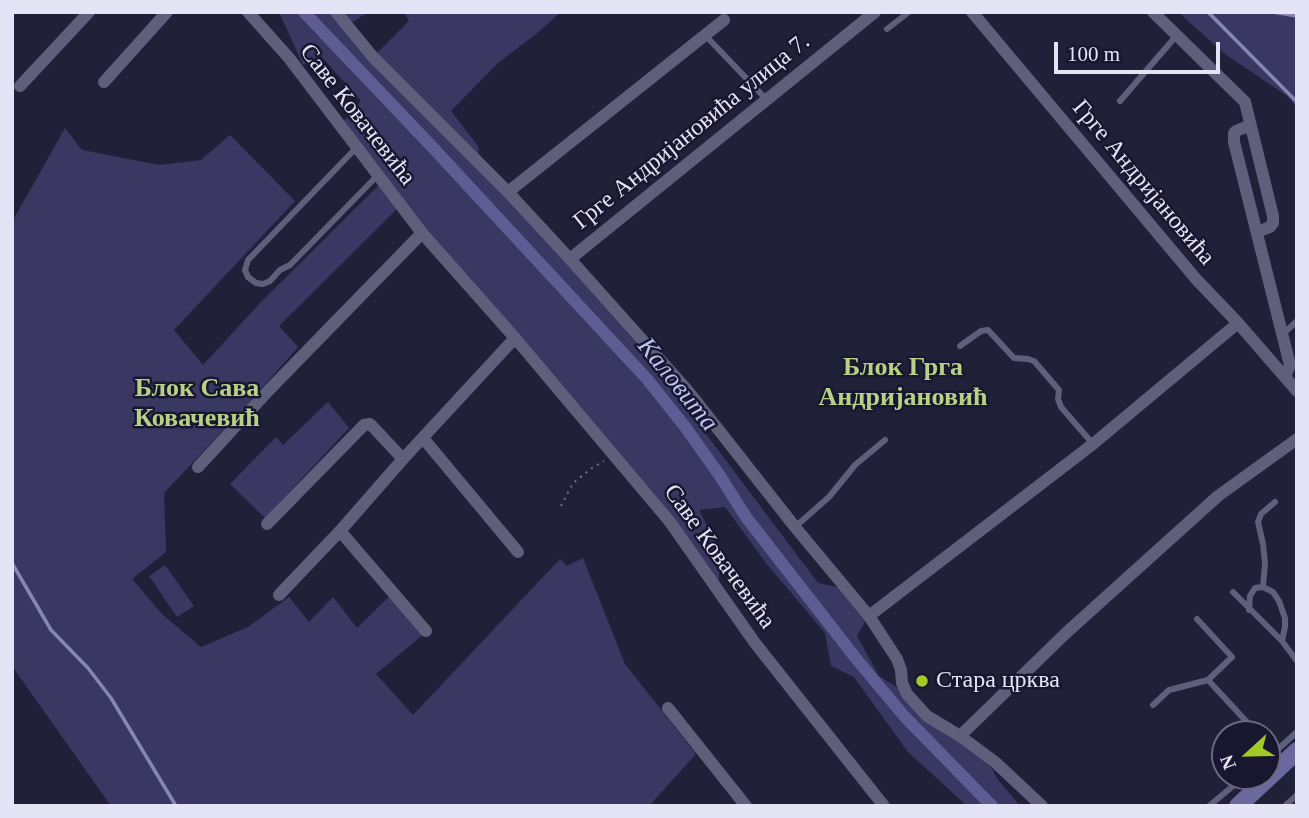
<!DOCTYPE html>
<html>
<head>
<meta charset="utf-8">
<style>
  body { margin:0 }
  #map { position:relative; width:1309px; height:818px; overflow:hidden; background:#212039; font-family:"Times New Roman",serif }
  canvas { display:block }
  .frame { position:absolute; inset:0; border:14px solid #e4e4f6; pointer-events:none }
  .north { position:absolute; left:1211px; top:720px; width:70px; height:70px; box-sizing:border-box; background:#18172f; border:2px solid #6a697f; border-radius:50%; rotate:248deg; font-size:19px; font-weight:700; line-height:28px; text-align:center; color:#e4e4f6 }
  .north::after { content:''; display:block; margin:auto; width:24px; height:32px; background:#a2c927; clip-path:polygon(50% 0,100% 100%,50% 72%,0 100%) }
  .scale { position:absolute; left:1054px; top:42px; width:166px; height:32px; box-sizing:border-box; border:4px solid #e4e4f6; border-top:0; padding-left:9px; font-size:21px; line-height:24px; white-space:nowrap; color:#e4e4f6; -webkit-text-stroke:5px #18172f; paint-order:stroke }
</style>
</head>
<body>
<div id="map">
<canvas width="1309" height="818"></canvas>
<div class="frame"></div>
<div class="north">N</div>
<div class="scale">100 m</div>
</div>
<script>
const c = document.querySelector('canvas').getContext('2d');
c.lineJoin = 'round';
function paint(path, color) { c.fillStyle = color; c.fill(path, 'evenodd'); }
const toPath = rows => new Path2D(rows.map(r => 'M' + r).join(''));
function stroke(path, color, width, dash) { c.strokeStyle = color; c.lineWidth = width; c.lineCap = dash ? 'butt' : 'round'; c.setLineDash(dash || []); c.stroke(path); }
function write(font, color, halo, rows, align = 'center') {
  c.font = font + ' "Times New Roman",serif'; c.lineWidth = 5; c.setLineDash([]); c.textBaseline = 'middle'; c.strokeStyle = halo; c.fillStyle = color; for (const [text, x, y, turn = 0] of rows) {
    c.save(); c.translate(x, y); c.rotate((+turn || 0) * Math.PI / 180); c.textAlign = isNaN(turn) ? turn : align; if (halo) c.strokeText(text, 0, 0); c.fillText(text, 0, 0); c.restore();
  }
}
const green = toPath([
  [279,12,368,12,347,26,373,57,409,21,404,12,561,12,536,34,498,63,451,111,478,146,480,166,685,387,700,426,818,583,846,589,868,616,857,636,879,676,907,694,982,752,999,781,1020,806,967,806,908,752,854,677,831,666,825,633,766,563,725,507,699,510,721,553,718,589,450,265,344,121,361,101,321,56,303,65],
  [1178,12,1297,12,1297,108,1287,96,1225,54],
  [65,128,82,150,159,165,201,160,230,135,295,201,174,330,203,365,261,302,382,182,401,205,279,326,298,347,246,406,164,493,166,552,132,579,163,615,201,647,248,627,289,597,309,622,333,597,357,628,392,594,426,632,376,674,413,715,560,559,567,566,583,558,625,664,696,754,649,806,111,806,12,666,12,222],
  [328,402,349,428,265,518,230,484,276,437,283,445],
  [165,565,194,606,177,617,149,576]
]);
const stream = toPath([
  [1208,12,1297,102],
  [1273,12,1297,16],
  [12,563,51,630,88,668,111,698,176,806]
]);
const canal = toPath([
  [304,12,436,151,647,379,686,428,720,476,746,517,858,661,905,717,992,806]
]);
const path = toPath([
  [561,506,573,483,592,468,604,461]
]);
const service = toPath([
  [887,29,909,12],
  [705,35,766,99],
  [1120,101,1177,35],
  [357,147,248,260,245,270,248,277,256,283,263,284,270,281,280,270,290,265,377,176],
  [1283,334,1297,321],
  [960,346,981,331,988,330,1014,358,1028,359,1034,361,1059,390,1058,399,1061,407,1093,444],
  [795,527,829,497,855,465,885,440],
  [1263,587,1265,563,1263,544,1258,522,1261,514,1275,502],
  [1233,592,1282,641,1297,661],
  [1249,610,1250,596,1255,588,1263,587,1273,592,1279,601,1285,618,1285,627,1282,641],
  [1208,680,1258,734],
  [1153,705,1169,690,1208,680,1232,657,1197,619],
  [1267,744,1275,752],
  [1267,759,1297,732],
  [1209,806,1245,776],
  [1285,806,1297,795]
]);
const minor = toPath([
  [248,12,289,58,422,233,515,338,670,522,755,643,884,806],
  [336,12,373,57,508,192,570,259,688,391,795,527,869,616,897,659,901,670,902,683,907,694,927,716,960,736,995,762,1042,806],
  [972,12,1196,279,1238,323,1297,391],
  [1153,12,1245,102,1273,216,1273,223,1270,227,1257,232],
  [104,82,167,12],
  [20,86,89,12],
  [1251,125,1236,131,1234,133,1234,142,1290,365,1285,377],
  [508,192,724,20],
  [570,259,875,12],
  [423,438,518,552],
  [198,467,269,390,422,233],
  [267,524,364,425,370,424,374,428,403,459],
  [340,531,426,631],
  [279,595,340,531,403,459,515,338],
  [869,616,1093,444,1238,323],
  [668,708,746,806],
  [960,736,1066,633,1218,496,1297,439]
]);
const secondary = toPath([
  [1238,806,1297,751]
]);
const markers = [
  [922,681,7,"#a2c927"]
];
const streetNames = [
  ["Саве Ковачевића",357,115,52],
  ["Грге Андријановића улица 7.",692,132,-39],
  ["Грге Андријановића",1143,183,50],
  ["Саве Ковачевића",719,557,54]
];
const poiNames = [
  ["Стара црква",936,681]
];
const neighbourhoodNames = [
  ["Блок Грга",903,368],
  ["Андријановић",903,398],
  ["Блок Сава",197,389],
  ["Ковачевић",197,419]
];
const waterNames = [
  ["Каловита",677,385,51]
];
paint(green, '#3a3863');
stroke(stream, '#8785b1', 3.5);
stroke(canal, '#5f5c94', 12);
stroke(path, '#74748a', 2, [2, 5]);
stroke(service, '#5f5f7c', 6);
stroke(minor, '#5f5f7c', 12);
stroke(secondary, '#6a689d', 18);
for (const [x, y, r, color] of markers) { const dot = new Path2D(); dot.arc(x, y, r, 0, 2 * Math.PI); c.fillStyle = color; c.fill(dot); stroke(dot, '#18172f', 2.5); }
write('24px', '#e4e4f6', '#18172f', streetNames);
write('24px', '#e4e4f6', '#18172f', poiNames, 'left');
write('bold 26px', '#b9d187', '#18172f', neighbourhoodNames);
write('italic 26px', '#c0c0f2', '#18172f', waterNames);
</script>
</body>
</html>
